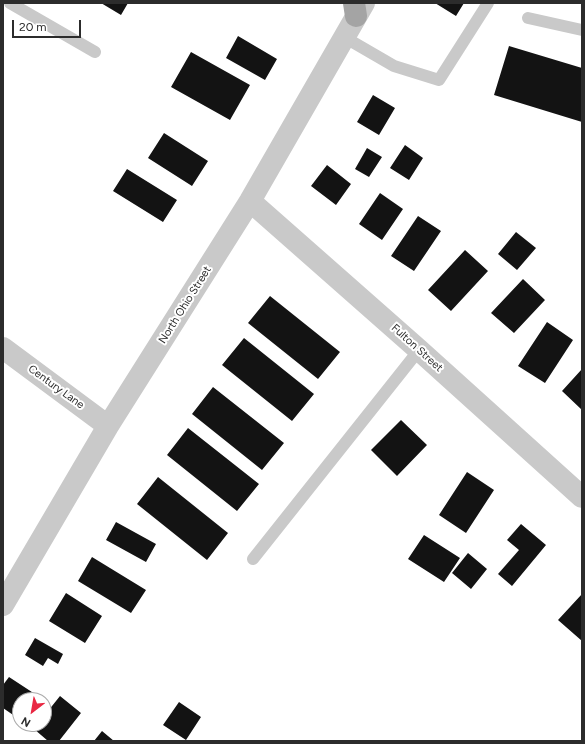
<!DOCTYPE html>
<html>
<head>
<meta charset="utf-8">
<style>
  body { margin:0 }
  #map { position:relative; width:585px; height:744px; overflow:hidden; background:#fff; font-family:Figtree,sans-serif }
  canvas { display:block }
  .frame { position:absolute; inset:0; border:4px solid #2c2c2c; pointer-events:none }
  .north { position:absolute; left:12px; top:692px; width:40px; height:40px; box-sizing:border-box; background:#fff; border:1px solid #ababab; border-radius:50%; rotate:211deg; font-size:11px; font-weight:700; line-height:16px; text-align:center; color:#2c2c2c }
  .north::after { content:''; display:block; margin:auto; width:14px; height:18px; background:#e92843; clip-path:polygon(50% 0,100% 100%,50% 72%,0 100%) }
  .scale { position:absolute; left:12px; top:20px; width:69px; height:18px; box-sizing:border-box; border:2px solid #2c2c2c; border-top:0; padding-left:5px; font-size:12px; line-height:14px; white-space:nowrap; color:#2c2c2c; -webkit-text-stroke:3px #fff; paint-order:stroke }
</style>
</head>
<body>
<div id="map">
<canvas width="585" height="744"></canvas>
<div class="frame"></div>
<div class="north">N</div>
<div class="scale">20 m</div>
</div>
<script>
const c = document.querySelector('canvas').getContext('2d');
c.lineJoin = 'round';
function paint(path, color) { c.fillStyle = color; c.fill(path, 'evenodd'); }
const toPath = rows => new Path2D(rows.map(r => 'M' + r).join(''));
function stroke(path, color, width, dash) { c.strokeStyle = color; c.lineWidth = width; c.lineCap = dash ? 'butt' : 'round'; c.setLineDash(dash || []); c.stroke(path); }
function write(font, color, halo, rows, align = 'center') {
  c.font = font + ' Figtree,sans-serif'; c.lineWidth = 4; c.setLineDash([]); c.textBaseline = 'middle'; c.strokeStyle = halo; c.fillStyle = color; for (const [text, x, y, turn = 0] of rows) {
    c.save(); c.translate(x, y); c.rotate((+turn || 0) * Math.PI / 180); c.textAlign = isNaN(turn) ? turn : align; if (halo) c.strokeText(text, 0, 0); c.fillText(text, 0, 0); c.restore();
  }
}
const building = toPath([
  [101,3,128,3,121,15],
  [435,3,464,3,456,16],
  [238,36,277,59,265,80,226,58],
  [509,46,582,68,582,122,494,95],
  [191,52,250,85,230,120,171,87],
  [373,95,395,108,379,135,357,122],
  [164,133,208,161,192,186,148,158],
  [405,145,423,158,409,180,390,168],
  [367,148,382,157,369,177,355,169],
  [327,165,351,184,336,205,311,186],
  [127,169,177,200,163,222,113,191],
  [380,193,403,209,382,240,359,224],
  [418,216,441,231,414,271,391,256],
  [516,232,536,248,517,270,498,254],
  [465,250,488,271,451,311,428,290],
  [523,279,545,300,514,333,491,313],
  [270,296,340,352,318,379,248,323],
  [547,322,573,340,545,383,518,366],
  [244,338,314,394,292,421,222,365],
  [582,369,582,410,562,391],
  [213,387,284,443,262,470,192,414],
  [401,420,427,445,397,476,371,450],
  [188,428,259,484,237,511,167,455],
  [467,472,494,490,466,533,439,515],
  [158,477,228,533,207,560,137,504],
  [116,522,156,544,146,562,106,540],
  [521,524,546,545,512,586,498,574,519,550,507,540],
  [424,535,460,558,444,582,408,559],
  [468,553,487,569,471,589,452,573],
  [92,557,146,590,131,613,78,581],
  [66,593,102,616,85,643,49,621],
  [582,594,582,641,558,620],
  [35,638,63,654,58,664,48,658,43,666,25,655],
  [9,677,38,696,35,700,20,700,19,719,3,708,3,685],
  [60,696,81,713,59,741,48,741,34,729,38,724,44,724,44,716],
  [179,702,201,717,186,740,163,725],
  [102,731,114,741,94,741]
]);
const service = toPath([
  [10,3,95,52],
  [528,18,582,30],
  [344,37,394,66,439,80,488,3],
  [253,559,419,350]
]);
const minor = toPath([
  [250,201,419,350,582,497],
  [3,348,108,426],
  [3,605,108,426,250,201,364,3]
]);
const primary = toPath([
  [354,3,356,16]
]);
const streetNames = [
  ["North Ohio Street",185,305,-58],
  ["Fulton Street",417,348,42],
  ["Century Lane",56,387,36]
];
paint(building, '#131313');
stroke(service, '#c9c9c9', 12);
stroke(minor, '#c9c9c9', 22);
stroke(primary, '#a4a4a4', 22);
write('11px', '#2c2c2c', '#fff', streetNames);
</script>
</body>
</html>
